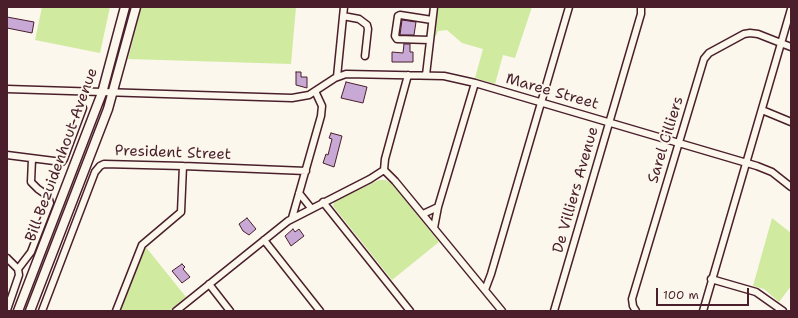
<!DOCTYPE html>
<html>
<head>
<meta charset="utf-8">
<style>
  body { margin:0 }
  #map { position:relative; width:798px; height:318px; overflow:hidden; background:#fbf7ec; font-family:"Shantell Sans",sans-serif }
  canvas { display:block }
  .frame { position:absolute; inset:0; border:8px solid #4a1f2b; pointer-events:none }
  .scale { position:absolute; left:656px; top:288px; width:93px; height:18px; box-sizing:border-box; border:2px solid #4a1f2b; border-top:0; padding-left:5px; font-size:12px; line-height:14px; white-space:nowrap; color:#4a1f2b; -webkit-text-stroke:3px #fbf7ec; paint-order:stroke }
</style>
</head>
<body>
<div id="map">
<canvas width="798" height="318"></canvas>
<div class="frame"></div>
<div class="scale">100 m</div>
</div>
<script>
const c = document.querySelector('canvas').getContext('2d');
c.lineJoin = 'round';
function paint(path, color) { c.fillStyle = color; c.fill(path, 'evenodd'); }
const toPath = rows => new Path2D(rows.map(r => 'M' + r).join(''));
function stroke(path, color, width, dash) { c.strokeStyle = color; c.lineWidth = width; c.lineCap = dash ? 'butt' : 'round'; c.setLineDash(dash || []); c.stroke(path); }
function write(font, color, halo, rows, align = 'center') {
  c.font = font + ' "Shantell Sans",sans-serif'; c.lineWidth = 4; c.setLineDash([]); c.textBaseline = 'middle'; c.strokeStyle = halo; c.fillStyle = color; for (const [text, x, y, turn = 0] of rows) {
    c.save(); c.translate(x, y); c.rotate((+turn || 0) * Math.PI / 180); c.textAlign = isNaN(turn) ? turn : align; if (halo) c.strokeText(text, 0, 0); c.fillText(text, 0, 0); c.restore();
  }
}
const green = toPath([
  [42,7,110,7,100,53,35,40],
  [141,7,296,7,291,64,128,59],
  [438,7,532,7,515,58,503,55,495,84,475,78,483,49,462,43,447,30,438,31,436,36,433,35],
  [379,180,386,180,392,184,439,242,392,280,333,206,335,201],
  [772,218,791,233,791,286,779,302,764,289,753,286],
  [145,246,186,297,169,311,121,311]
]);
const building = toPath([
  [7,17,34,22,32,33,7,28,7,17],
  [402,20,416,22,414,35,400,35,402,20],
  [404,44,410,44,410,52,413,52,413,62,392,62,392,52,403,53,404,44],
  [296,72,301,72,301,77,307,77,307,88,296,85,296,72],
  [346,82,367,87,363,103,341,98,346,82],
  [331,133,342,136,334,167,323,163,326,154,328,155,332,139,329,138,331,133],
  [247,218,256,229,249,235,243,231,239,224,247,218],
  [293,229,295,232,299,229,304,236,291,246,285,236,293,229],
  [182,264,185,267,183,269,190,277,182,283,172,271,182,264]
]);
const minor = toPath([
  [343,16,359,19,367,25,368,29,365,56],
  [429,40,397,39,395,36,398,16,400,15,432,20],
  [426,75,434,7],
  [337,77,344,7],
  [7,89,292,98,309,95,335,78,346,74,444,76,475,83,757,166,772,172,791,187],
  [762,110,791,122],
  [7,155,62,162,64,159,83,108],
  [384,170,395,181,502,311],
  [384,170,385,159,408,75],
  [299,193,311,208],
  [323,202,410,311],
  [423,214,438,207],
  [292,218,321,116,322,106,315,91],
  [434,228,438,207,475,83],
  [264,240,320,311],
  [7,258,18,269,19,275,7,310],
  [18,269,31,252,50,203,48,196,38,189,31,182,32,159],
  [711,279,756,292,783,311],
  [209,284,230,311],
  [485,290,491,274,569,7],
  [42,311,95,172,100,166,104,164,183,166,306,171],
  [116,311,142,245,181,212,183,166],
  [176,311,288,221,370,179,384,170],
  [554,311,641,14,641,7],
  [636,311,633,306,632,299,704,59,709,53,744,34,750,33,758,34,791,47],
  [703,311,791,9]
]);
const major = toPath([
  [18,311,102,93,125,7],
  [30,311,108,109,136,7]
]);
const streetNames = [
  ["Maree Street",552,92,16],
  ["Sarel Cilliers",666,140,-73],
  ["President Street",173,153,2],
  ["Bill Bezuidenhout Avenue",62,155,-70],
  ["De Villiers Avenue",576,190,-74]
];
paint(green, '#d0eaa0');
paint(building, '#c8a8d4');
stroke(building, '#4a1f2b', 1);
stroke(minor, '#4a1f2b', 9);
stroke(major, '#4a1f2b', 11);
stroke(minor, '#fbf7ec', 6);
stroke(major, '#fbf7ec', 8);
write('15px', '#4a1f2b', '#fbf7ec', streetNames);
</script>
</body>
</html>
